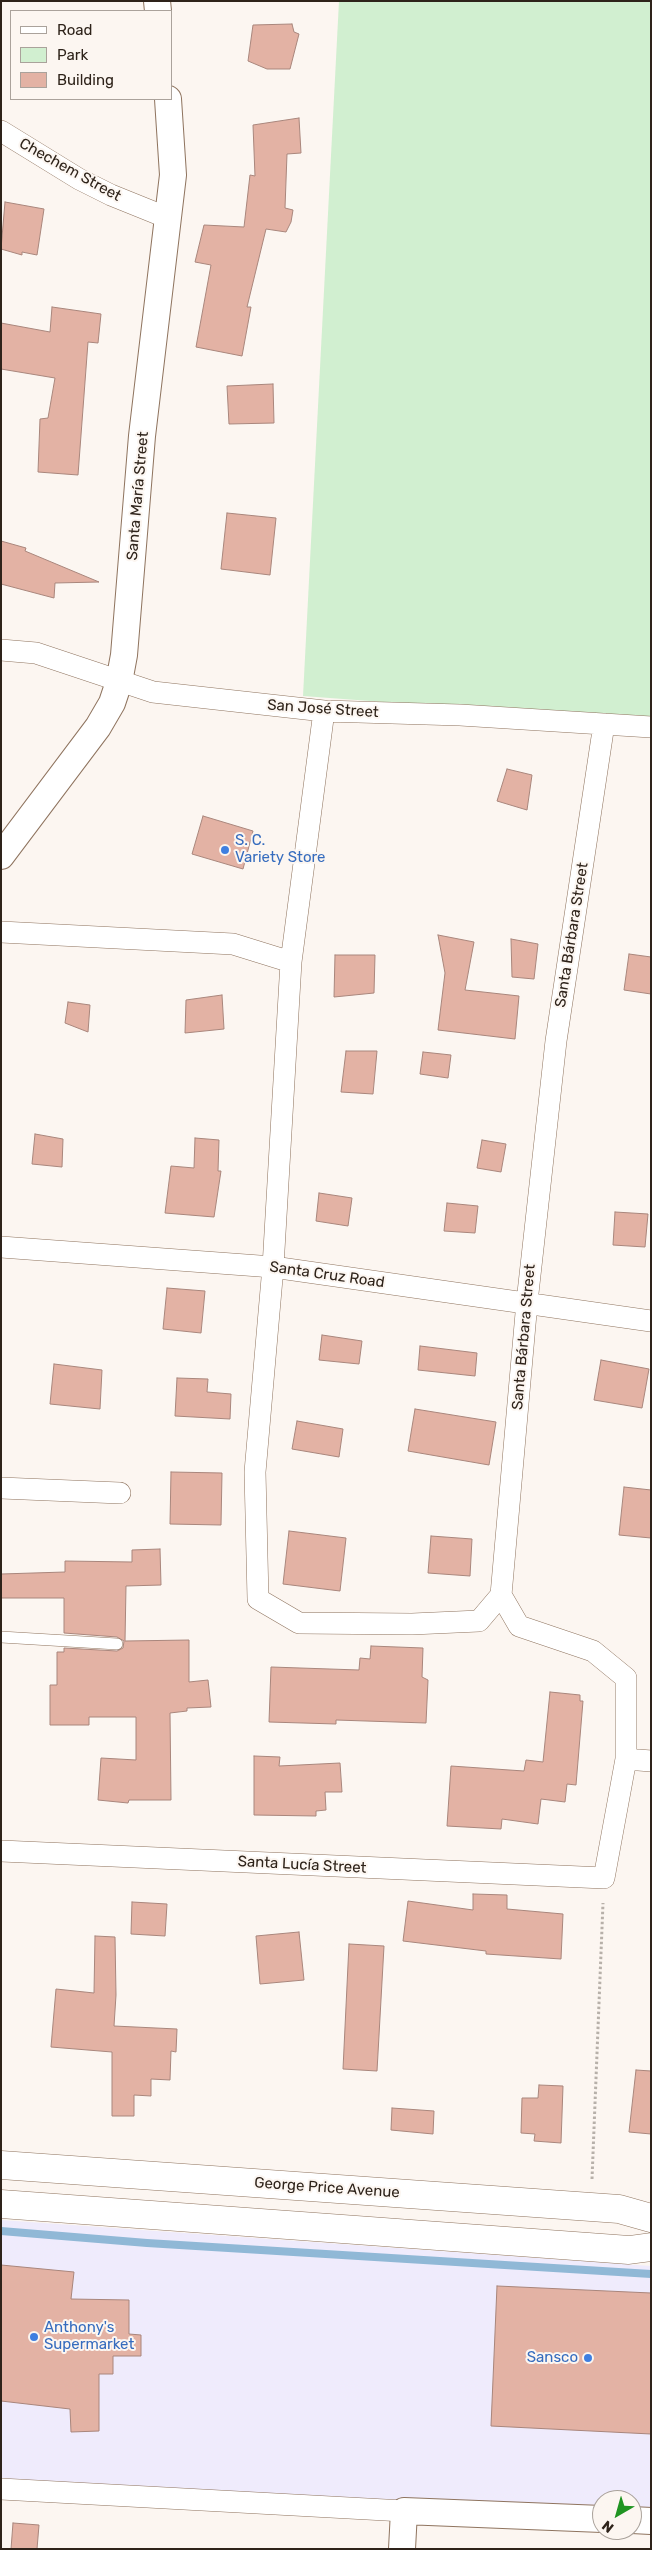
<!DOCTYPE html>
<html>
<head>
<meta charset="utf-8">
<style>
  body { margin:0 }
  #map { position:relative; width:652px; height:2550px; overflow:hidden; background:#fcf6f1; font-family:Rubik,sans-serif }
  canvas { display:block }
  .frame { position:absolute; inset:0; border:2px solid #2e231a; pointer-events:none }
  .legend { position:absolute; left:10px; top:10px; width:162px; height:90px; box-sizing:border-box; background:#fcf6f1; border:1px solid #aaa29b; margin:0; padding:6px 9px; list-style:none; font-size:15px; color:#2e231a }
  .legend li { display:flex; align-items:center; gap:10px; height:25px }
  .legend b { width:25px; border:1px solid #aaa29b }
  .north { position:absolute; left:592px; top:2490px; width:50px; height:50px; box-sizing:border-box; background:#fcf6f1; border:1px solid #aaa29b; border-radius:50%; rotate:218deg; font-size:14px; font-weight:700; line-height:20px; text-align:center; color:#2e231a }
  .north::after { content:''; display:block; margin:auto; width:18px; height:22px; background:#209422; clip-path:polygon(50% 0,100% 100%,50% 72%,0 100%) }
</style>
</head>
<body>
<div id="map">
<canvas width="652" height="2550"></canvas>
<div class="frame"></div>
<ul class="legend">
<li><b style="height:6px;background:#fff"></b>Road</li>
<li><b style="height:14px;background:#d1efd0"></b>Park</li>
<li><b style="height:14px;background:#e3b2a4"></b>Building</li>
</ul>
<div class="north">N</div>
</div>
<script>
const c = document.querySelector('canvas').getContext('2d');
c.lineJoin = 'round';
function paint(path, color) { c.fillStyle = color; c.fill(path, 'evenodd'); }
const toPath = rows => new Path2D(rows.map(r => 'M' + r).join(''));
function stroke(path, color, width, dash) { c.strokeStyle = color; c.lineWidth = width; c.lineCap = dash ? 'butt' : 'round'; c.setLineDash(dash || []); c.stroke(path); }
function write(font, color, halo, rows, align = 'center') {
  c.font = font + ' Rubik,sans-serif'; c.lineWidth = 4; c.setLineDash([]); c.textBaseline = 'middle'; c.strokeStyle = halo; c.fillStyle = color; for (const [text, x, y, turn = 0] of rows) {
    c.save(); c.translate(x, y); c.rotate((+turn || 0) * Math.PI / 180); c.textAlign = isNaN(turn) ? turn : align; if (halo) c.strokeText(text, 0, 0); c.fillText(text, 0, 0); c.restore();
  }
}
const commercial = toPath([
  [1,2220,651,2266,651,2519,632,2518,632,2500,602,2500,602,2517,1,2489]
]);
const green = toPath([
  [339,1,651,1,651,722,303,696]
]);
const stream = toPath([
  [1,2231,147,2243,651,2274]
]);
const building = toPath([
  [292,24,294,32,299,34,290,69,267,69,248,61,253,25,292,24],
  [299,118,301,153,287,154,285,208,293,210,291,222,286,232,266,229,247,307,251,307,242,356,196,347,211,265,195,262,204,225,244,227,250,175,255,176,253,125,299,118],
  [5,202,44,209,37,255,22,252,22,255,1,249,5,202],
  [52,307,101,314,98,343,88,342,78,475,38,472,40,419,48,418,55,378,1,369,1,323,50,332,52,307],
  [273,384,274,423,229,424,227,386,273,384],
  [227,513,276,518,270,575,221,569,227,513],
  [1,541,26,548,25,551,99,582,55,583,54,598,1,584,1,541],
  [507,769,532,775,527,810,497,801,507,769],
  [203,816,253,831,243,869,192,854,203,816],
  [438,935,474,942,465,990,519,996,515,1039,438,1030,445,973,438,935],
  [511,939,538,944,534,979,512,977,511,939],
  [629,954,651,957,651,994,624,990,629,954],
  [335,955,375,955,374,993,334,997,335,955],
  [222,995,224,1029,185,1033,186,1000,222,995],
  [68,1002,90,1005,88,1032,65,1023,68,1002],
  [346,1051,377,1051,373,1094,341,1092,346,1051],
  [423,1052,451,1055,448,1078,420,1074,423,1052],
  [35,1134,63,1139,62,1167,32,1164,35,1134],
  [195,1138,219,1140,218,1171,221,1171,214,1217,165,1213,171,1166,194,1168,195,1138],
  [482,1140,506,1144,501,1172,477,1168,482,1140],
  [319,1193,352,1198,348,1226,316,1221,319,1193],
  [447,1203,478,1206,475,1233,444,1231,447,1203],
  [615,1212,648,1214,645,1247,613,1245,615,1212],
  [167,1288,205,1291,201,1333,163,1329,167,1288],
  [322,1335,362,1341,359,1364,319,1360,322,1335],
  [420,1346,477,1353,475,1376,418,1370,420,1346],
  [601,1360,649,1369,642,1408,594,1400,601,1360],
  [54,1364,102,1370,100,1409,50,1404,54,1364],
  [177,1378,208,1379,207,1392,231,1394,230,1419,175,1416,177,1378],
  [415,1409,496,1422,489,1465,408,1451,415,1409],
  [297,1421,343,1429,339,1457,292,1449,297,1421],
  [171,1472,222,1473,221,1525,170,1524,171,1472],
  [624,1487,651,1490,651,1538,619,1535,624,1487],
  [289,1531,346,1538,340,1591,283,1584,289,1531],
  [431,1536,472,1539,470,1576,428,1573,431,1536],
  [160,1549,161,1585,126,1586,125,1641,189,1640,189,1682,208,1680,211,1707,187,1708,187,1711,170,1713,171,1800,129,1800,128,1803,98,1800,101,1758,136,1760,136,1717,89,1717,89,1725,50,1725,50,1685,57,1685,57,1652,64,1652,64,1648,117,1651,123,1648,124,1641,117,1637,64,1633,64,1598,1,1598,1,1574,65,1572,65,1561,132,1562,132,1550,160,1549],
  [371,1646,423,1648,422,1677,428,1680,426,1723,336,1720,336,1724,269,1722,271,1667,359,1670,360,1658,370,1659,371,1646],
  [550,1692,580,1695,580,1701,583,1701,576,1785,567,1784,565,1802,541,1799,538,1824,502,1819,501,1829,447,1826,451,1766,524,1771,526,1760,543,1762,550,1692],
  [254,1756,280,1757,279,1766,340,1763,342,1792,325,1792,326,1810,316,1811,316,1816,254,1815,254,1756],
  [473,1894,507,1895,507,1909,563,1914,561,1959,486,1954,486,1951,403,1941,408,1901,473,1910,473,1894],
  [132,1902,167,1904,165,1936,131,1934,132,1902],
  [299,1932,304,1980,260,1984,256,1936,299,1932],
  [95,1936,115,1937,116,1995,114,2026,177,2029,176,2052,171,2051,170,2080,151,2079,151,2096,134,2095,134,2116,112,2116,112,2052,51,2047,56,1989,94,1993,95,1936],
  [349,1944,384,1946,377,2071,343,2069,349,1944],
  [636,2070,651,2071,651,2134,629,2132,636,2070],
  [539,2085,563,2086,561,2143,534,2141,535,2134,521,2133,522,2098,538,2098,539,2085],
  [392,2108,434,2111,433,2134,391,2130,392,2108],
  [1,2265,74,2272,71,2299,129,2300,129,2334,141,2335,141,2356,113,2356,113,2374,99,2374,99,2431,71,2432,70,2409,1,2401,1,2265],
  [497,2286,651,2293,651,2434,491,2426,497,2286],
  [13,2523,39,2525,37,2549,11,2549,13,2523]
]);
const path = toPath([
  [592,2179,603,1903]
]);
const service = toPath([
  [1,1637,117,1644]
]);
const minor = toPath([
  [1,131,79,179,111,195,168,218],
  [1,650,36,653,153,692,324,711,460,715,651,727],
  [324,711,291,962,273,1267,255,1472,258,1599,299,1623,412,1624,479,1621,501,1595],
  [1,932,233,944,291,962],
  [1,1247,273,1267,651,1321],
  [1,1488,120,1493],
  [626,1759,651,1761],
  [1,1851,604,1878,626,1759,626,1678,593,1651,519,1626,501,1595,527,1302,556,1041,604,724],
  [1,2489,404,2511]
]);
const tertiary = toPath([
  [157,1,158,11],
  [1,856,98,727,112,703,119,682,124,655,142,436,173,175,168,99],
  [632,2520,651,2521],
  [402,2549,404,2511,602,2519]
]);
const secondary = toPath([
  [1,2165,619,2209,651,2218],
  [1,2204,629,2250,651,2247]
]);
const markers = [
  [225,850,5,"#3f7fe0"],
  [34,2337,5,"#3f7fe0"],
  [588,2358,5,"#3f7fe0"]
];
const streetNames = [
  ["Chechem Street",70,170,29],
  ["Santa María Street",138,496,-85],
  ["San José Street",323,709,4],
  ["Santa Bárbara Street",572,935,-81],
  ["Santa Cruz Road",327,1275,8],
  ["Santa Bárbara Street",524,1337,-85],
  ["Santa Lucía Street",302,1865,3],
  ["George Price Avenue",327,2188,4]
];
const shopNames = [
  ["S. C.",235,841],
  ["Variety Store",235,858],
  ["Anthony's",44,2328],
  ["Supermarket",44,2345],
  ["Sansco",578,2358,"right"]
];
paint(commercial, '#efebfc');
paint(green, '#d1efd0');
stroke(stream, '#90b8d6', 8);
paint(building, '#e3b2a4');
stroke(building, '#a9867c', 1);
stroke(service, '#8f745f', 12);
stroke(minor, '#8f745f', 22);
stroke(tertiary, '#8f745f', 28);
stroke(secondary, '#8f745f', 29);
stroke(path, '#b7b0a9', 3, [2.5, 2.5]);
stroke(service, '#fff', 11);
stroke(minor, '#fff', 21);
stroke(tertiary, '#fff', 26);
stroke(secondary, '#fff', 28);
for (const [x, y, r, color] of markers) { const dot = new Path2D(); dot.arc(x, y, r, 0, 2 * Math.PI); c.fillStyle = color; c.fill(dot); stroke(dot, '#fcf6f1', 2); }
write('15px', '#2e231a', '#fcf6f1', streetNames);
write('15px', '#366cbe', '#fcf6f1', shopNames, 'left');
</script>
</body>
</html>
